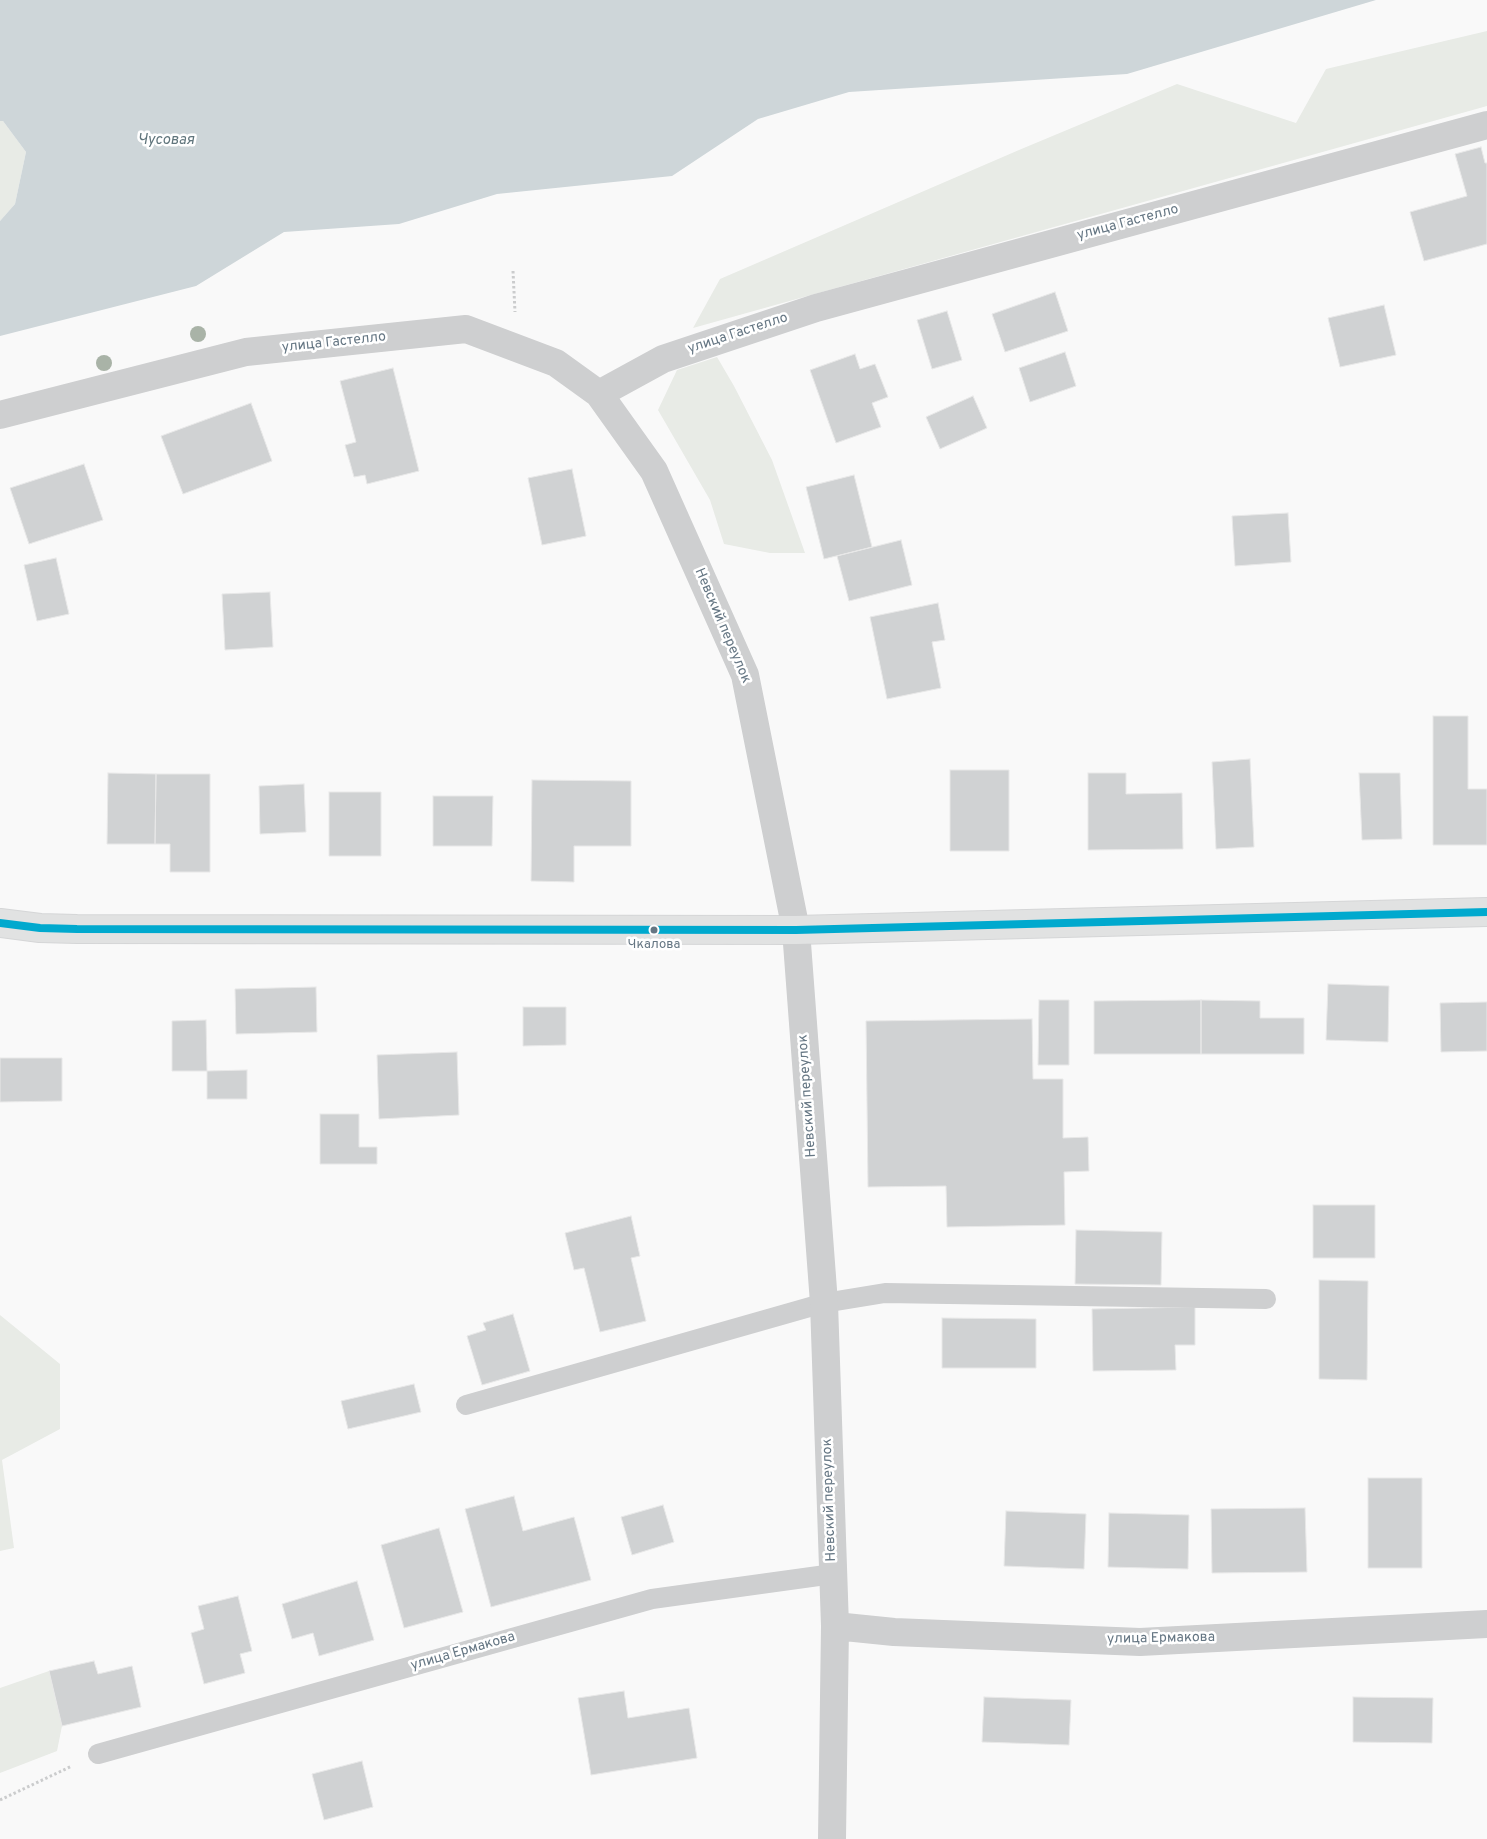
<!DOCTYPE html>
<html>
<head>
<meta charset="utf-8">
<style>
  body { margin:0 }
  canvas { display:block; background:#f9f9f9 }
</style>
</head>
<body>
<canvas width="1487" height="1839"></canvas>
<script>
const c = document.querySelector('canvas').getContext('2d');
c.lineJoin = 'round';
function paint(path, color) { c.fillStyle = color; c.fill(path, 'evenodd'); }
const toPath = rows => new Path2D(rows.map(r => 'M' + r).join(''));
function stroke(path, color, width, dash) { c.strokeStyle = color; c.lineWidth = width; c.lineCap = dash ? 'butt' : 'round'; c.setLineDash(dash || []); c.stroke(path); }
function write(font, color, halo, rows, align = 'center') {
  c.font = font + ' Overpass,sans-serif'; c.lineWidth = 5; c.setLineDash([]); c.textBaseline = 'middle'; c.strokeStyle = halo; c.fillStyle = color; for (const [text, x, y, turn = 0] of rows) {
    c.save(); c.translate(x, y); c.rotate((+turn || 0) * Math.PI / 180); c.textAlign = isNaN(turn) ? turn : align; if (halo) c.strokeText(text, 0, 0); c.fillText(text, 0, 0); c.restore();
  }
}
const green = toPath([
  [1487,31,1487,106,693,328,720,279,1019,150,1177,84,1296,123,1326,69],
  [0,121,3,121,26,152,15,204,0,221],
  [717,357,734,386,772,460,805,553,770,553,724,544,710,500,658,410,677,370],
  [0,1315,60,1364,60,1429,2,1460,14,1548,0,1551],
  [49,1671,62,1726,57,1751,0,1773,0,1688]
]);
const water = toPath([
  [0,0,1376,0,1127,74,849,92,758,119,672,176,497,194,399,224,284,232,196,286,0,336,0,221,15,204,26,152,3,121,0,121]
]);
const building = toPath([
  [1481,147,1485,163,1487,163,1487,244,1424,261,1410,212,1467,196,1455,154,1481,147],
  [1055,292,1068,331,1005,352,992,314,1055,292],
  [1384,305,1396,355,1340,367,1328,318,1384,305],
  [947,311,962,360,932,369,917,320,947,311],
  [1065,352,1076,386,1030,402,1019,368,1065,352],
  [855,354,860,369,875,364,888,397,872,403,881,427,836,443,810,370,855,354],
  [393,368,419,471,367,484,365,475,354,477,345,445,356,442,340,381,393,368],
  [973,396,987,428,940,449,926,417,973,396],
  [251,403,272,461,183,494,161,436,251,403],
  [84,464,103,520,29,544,10,488,84,464],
  [572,469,586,536,542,545,528,478,572,469],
  [854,475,872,547,824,559,806,487,854,475],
  [1288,513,1291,562,1235,566,1232,516,1288,513],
  [901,540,912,585,849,601,837,556,901,540],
  [56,558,69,614,37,621,24,565,56,558],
  [270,592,273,647,225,650,222,594,270,592],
  [938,603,945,640,932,642,941,688,887,699,870,617,938,603],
  [1433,716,1468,716,1468,789,1487,789,1487,845,1433,845,1433,716],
  [1250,759,1254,847,1216,849,1212,762,1250,759],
  [950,770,1009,770,1009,851,950,851,950,770],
  [108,773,156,774,155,844,107,844,108,773],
  [1088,773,1126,773,1126,794,1182,793,1183,849,1088,850,1088,773],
  [1359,773,1400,773,1402,839,1362,840,1359,773],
  [156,774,210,774,210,872,170,872,170,844,155,844,156,774],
  [532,780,631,781,631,846,574,846,574,882,531,881,532,780],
  [304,784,306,832,260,834,259,786,304,784],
  [329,792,381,792,381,856,329,856,329,792],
  [433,796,493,796,492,846,433,846,433,796],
  [1328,984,1389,986,1388,1042,1326,1040,1328,984],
  [316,987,317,1032,236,1034,235,989,316,987],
  [1039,1000,1069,1000,1069,1065,1038,1065,1039,1000],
  [1201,1000,1260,1001,1260,1018,1304,1018,1304,1054,1201,1054,1201,1000],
  [1201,1000,1201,1054,1094,1054,1094,1001,1201,1000],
  [1487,1002,1487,1051,1441,1052,1440,1003,1487,1002],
  [523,1007,566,1007,566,1045,523,1046,523,1007],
  [1032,1019,1033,1079,1063,1079,1063,1138,1088,1137,1089,1171,1064,1172,1065,1225,947,1227,946,1186,868,1187,866,1021,1032,1019],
  [206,1020,207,1071,172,1071,172,1021,206,1020],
  [457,1052,459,1115,379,1119,377,1055,457,1052],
  [0,1058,62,1058,62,1101,0,1102,0,1058],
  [247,1070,247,1099,207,1099,207,1071,247,1070],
  [320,1114,359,1114,359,1147,377,1147,377,1164,320,1164,320,1114],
  [1313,1205,1375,1205,1375,1258,1313,1258,1313,1205],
  [631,1216,640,1256,631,1258,646,1321,600,1332,584,1268,574,1270,565,1233,631,1216],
  [1076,1230,1162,1232,1161,1285,1075,1284,1076,1230],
  [1319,1280,1368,1281,1367,1380,1319,1379,1319,1280],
  [1195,1307,1195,1345,1175,1345,1176,1370,1093,1371,1092,1309,1195,1307],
  [513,1314,530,1371,482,1385,467,1336,486,1330,483,1323,513,1314],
  [942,1318,1036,1319,1036,1368,942,1368,942,1318],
  [414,1384,421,1412,348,1429,341,1401,414,1384],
  [1368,1478,1422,1478,1422,1568,1368,1568,1368,1478],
  [514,1496,523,1531,574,1517,591,1580,491,1607,465,1509,514,1496],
  [663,1505,674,1542,632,1555,621,1517,663,1505],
  [1305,1508,1307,1572,1212,1573,1211,1509,1305,1508],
  [1006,1511,1086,1514,1084,1569,1004,1566,1006,1511],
  [1109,1513,1189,1515,1188,1569,1108,1567,1109,1513],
  [439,1528,463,1612,404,1628,381,1545,439,1528],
  [357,1581,374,1640,319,1656,313,1633,292,1639,282,1604,357,1581],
  [238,1596,252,1651,240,1654,245,1673,204,1684,191,1633,204,1629,198,1606,238,1596],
  [94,1661,98,1674,132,1666,141,1707,62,1726,49,1671,94,1661],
  [624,1691,628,1718,689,1708,697,1758,591,1775,578,1698,624,1691],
  [984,1697,1071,1700,1069,1745,982,1742,984,1697],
  [1353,1697,1433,1698,1432,1743,1353,1742,1353,1697],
  [362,1761,373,1807,324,1820,312,1774,362,1761]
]);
const path = toPath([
  [513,271,515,312],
  [0,1800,72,1766]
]);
const lane = toPath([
  [466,1405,824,1303,885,1293,1266,1299],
  [98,1754,652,1599,833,1574]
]);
const street = toPath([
  [599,394,654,471,745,675,796,930,824,1303,835,1626,832,1839],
  [0,415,246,352,466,329,556,363,599,394,663,359,816,308,1487,125],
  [835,1626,894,1632,1140,1642,1487,1624]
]);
const secondary = toPath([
  [0,923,40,928,77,929,796,930,1487,912]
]);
const bus1 = toPath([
  [0,923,40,928,77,929,796,930,1487,912]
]);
const trees = [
  [198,334],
  [104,363]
];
const markers = [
  [654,930,4.5,"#657683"]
];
const busNames = [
  ["Чкалова",654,945]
];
const streetNames = [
  ["улица Гастелло",1128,223,-15],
  ["улица Гастелло",738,334,-18],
  ["улица Гастелло",334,343,-6],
  ["Невский переулок",722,626,67],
  ["Невский переулок",808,1096,-94],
  ["Невский переулок",830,1500,-92],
  ["улица Ермакова",1161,1639,-1],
  ["улица Ермакова",463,1652,-16]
];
const waterNames = [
  ["Чусовая",166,141]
];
paint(green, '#e8ebe6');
paint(water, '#ced6d9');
paint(building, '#d0d2d3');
stroke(building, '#e8e8e8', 1);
stroke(secondary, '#d5d6d7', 30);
stroke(path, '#cbcccd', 3, [2.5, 2.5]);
stroke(lane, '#cecfd0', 20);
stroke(street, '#cecfd0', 28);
stroke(secondary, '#e1e2e2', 28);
stroke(bus1, '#00a9ce', 8);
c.fillStyle = '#a9b3a7';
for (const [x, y] of trees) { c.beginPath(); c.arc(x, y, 8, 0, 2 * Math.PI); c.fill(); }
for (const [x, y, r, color] of markers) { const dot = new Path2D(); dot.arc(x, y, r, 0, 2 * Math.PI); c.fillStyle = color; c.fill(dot); stroke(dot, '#fff', 2); }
write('13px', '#657683', '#fff', busNames);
write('14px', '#657683', '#fff', streetNames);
write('italic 15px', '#60757c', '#fff', waterNames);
</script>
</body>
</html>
